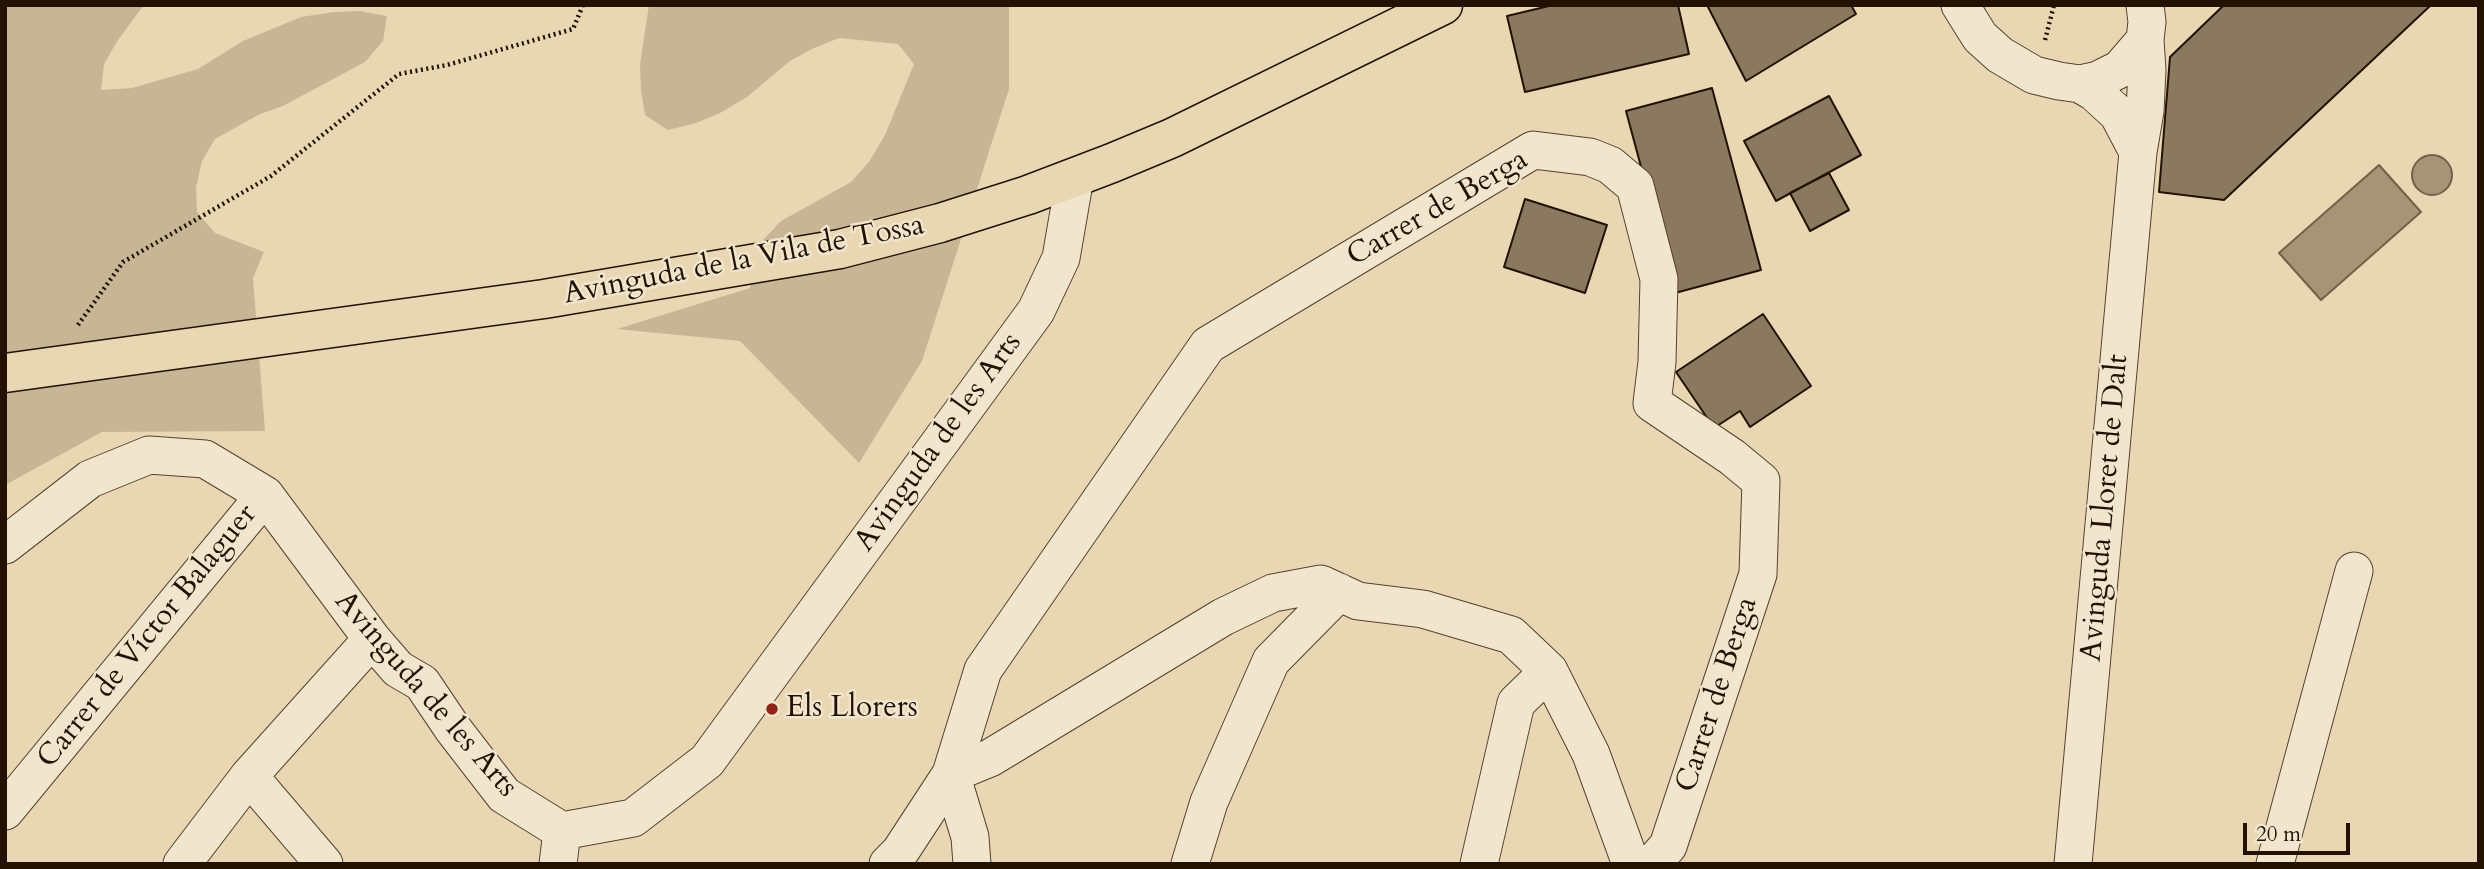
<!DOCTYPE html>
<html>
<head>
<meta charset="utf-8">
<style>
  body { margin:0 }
  #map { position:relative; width:2484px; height:869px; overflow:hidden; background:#e9d7b4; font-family:Cardo,serif }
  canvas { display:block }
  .frame { position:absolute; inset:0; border:7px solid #231102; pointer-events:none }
  .scale { position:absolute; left:2243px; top:823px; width:107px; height:32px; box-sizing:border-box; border:4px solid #231102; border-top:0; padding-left:9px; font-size:21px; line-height:24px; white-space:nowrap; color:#231102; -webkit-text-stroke:5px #f1e5ce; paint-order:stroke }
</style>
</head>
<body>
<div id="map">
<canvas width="2484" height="869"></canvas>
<div class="frame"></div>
<div class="scale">20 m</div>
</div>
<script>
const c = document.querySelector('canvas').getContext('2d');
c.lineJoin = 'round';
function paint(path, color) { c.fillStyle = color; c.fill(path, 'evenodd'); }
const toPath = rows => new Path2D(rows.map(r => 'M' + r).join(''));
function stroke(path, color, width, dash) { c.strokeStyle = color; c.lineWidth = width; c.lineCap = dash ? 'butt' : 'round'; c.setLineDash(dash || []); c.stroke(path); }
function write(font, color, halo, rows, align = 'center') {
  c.font = font + ' Cardo,serif'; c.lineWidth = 5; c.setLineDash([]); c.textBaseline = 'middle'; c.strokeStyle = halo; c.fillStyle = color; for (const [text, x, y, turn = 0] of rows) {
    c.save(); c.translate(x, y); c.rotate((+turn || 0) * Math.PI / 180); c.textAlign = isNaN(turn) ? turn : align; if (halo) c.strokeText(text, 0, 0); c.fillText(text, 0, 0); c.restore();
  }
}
const green = toPath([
  [5,5,144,5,118,40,104,64,101,90,132,88,198,69,243,41,301,17,334,12,360,11,387,16,383,41,365,62,283,106,260,114,215,139,202,161,196,187,197,212,215,233,264,252,253,278,265,431,102,432,5,485],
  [649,5,1009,5,1009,89,922,361,859,463,740,341,617,329,750,288,754,262,764,239,781,221,851,182,869,162,885,135,914,64,898,44,839,38,812,49,790,61,747,97,720,113,696,123,668,130,645,115,641,91,640,64]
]);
const water = toPath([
  '2412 175a20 20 0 1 1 40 0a20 20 0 1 1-40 0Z',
  [2379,165,2421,212,2321,300,2279,253,2379,165]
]);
const building = toPath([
  [1553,5,1678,5,1689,54,1525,92,1507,16,1553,5],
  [1707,5,1851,5,1856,14,1746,81,1707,5],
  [2224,5,2431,5,2224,200,2159,192,2170,57,2224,5],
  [1712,88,1761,270,1675,293,1626,111,1712,88],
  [1829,96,1861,155,1776,201,1744,141,1829,96],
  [1829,173,1849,210,1810,231,1790,193,1829,173],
  [1525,199,1607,225,1585,293,1504,267,1525,199],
  [1763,314,1811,386,1750,427,1740,411,1714,428,1676,372,1763,314]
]);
const path = toPath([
  [2045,40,2054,5],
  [78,325,123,262,271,176,399,74,447,65,573,29,583,5]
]);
const minor = toPath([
  [1960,5,1980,37,2000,55,2034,75,2059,81,2080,84,2098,80,2120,69,2145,40],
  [2080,84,2094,92,2118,114,2138,152],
  [5,545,90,479,149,455,205,459,265,495,372,639,398,669,422,683,453,729,504,795,562,831,633,818,707,761,1036,311,1061,258,1075,177],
  [249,776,324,864],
  [5,811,265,495],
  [182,864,249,776,372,639],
  [558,864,562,831],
  [888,864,900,852,951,774,990,758,1223,617,1273,593,1321,584,1358,601,1423,609,1511,635,1549,671,1591,754,1631,864],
  [972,864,970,837,951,774,983,670,1208,345,1533,150,1590,157,1610,165,1635,186,1659,279,1657,362,1652,403,1732,457,1761,481,1758,574,1668,846,1652,864],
  [1190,864,1209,802,1271,661,1339,592],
  [1479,864,1516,703,1549,671],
  [2073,864,2138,152,2145,111,2147,70,2145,40,2147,22,2145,5],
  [2275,864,2354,571]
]);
const major = toPath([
  [5,373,544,299,840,249,940,223,1028,195,1112,163,1172,138,1443,5]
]);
const markers = [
  [772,709,7,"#8f2418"]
];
const streetNames = [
  ["Carrer de Berga",1438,209,-30],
  ["Avinguda de la Vila de Tossa",744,261,-11],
  ["Avinguda de les Arts",939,443,-54],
  ["Avinguda Lloret de Dalt",2106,508,-85],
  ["Carrer de Víctor Balaguer",148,637,-51],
  ["Avinguda de les Arts",425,695,49],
  ["Carrer de Berga",1718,695,-72]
];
const poiNames = [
  ["Els Llorers",786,709]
];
paint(green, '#c7b596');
paint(water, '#a69477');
stroke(water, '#726048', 2);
paint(building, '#8a785f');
stroke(building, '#231102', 2);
stroke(minor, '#54422e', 39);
stroke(major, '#231102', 41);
stroke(path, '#231102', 4.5, [2, 3.5]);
stroke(minor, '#f1e5ce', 37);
stroke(major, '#e9d7b4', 38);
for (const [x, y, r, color] of markers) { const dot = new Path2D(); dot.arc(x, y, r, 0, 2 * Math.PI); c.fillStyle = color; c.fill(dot); stroke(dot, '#f1e5ce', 2.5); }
write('30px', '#231102', '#f1e5ce', streetNames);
write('30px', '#231102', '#f1e5ce', poiNames, 'left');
</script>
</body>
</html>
